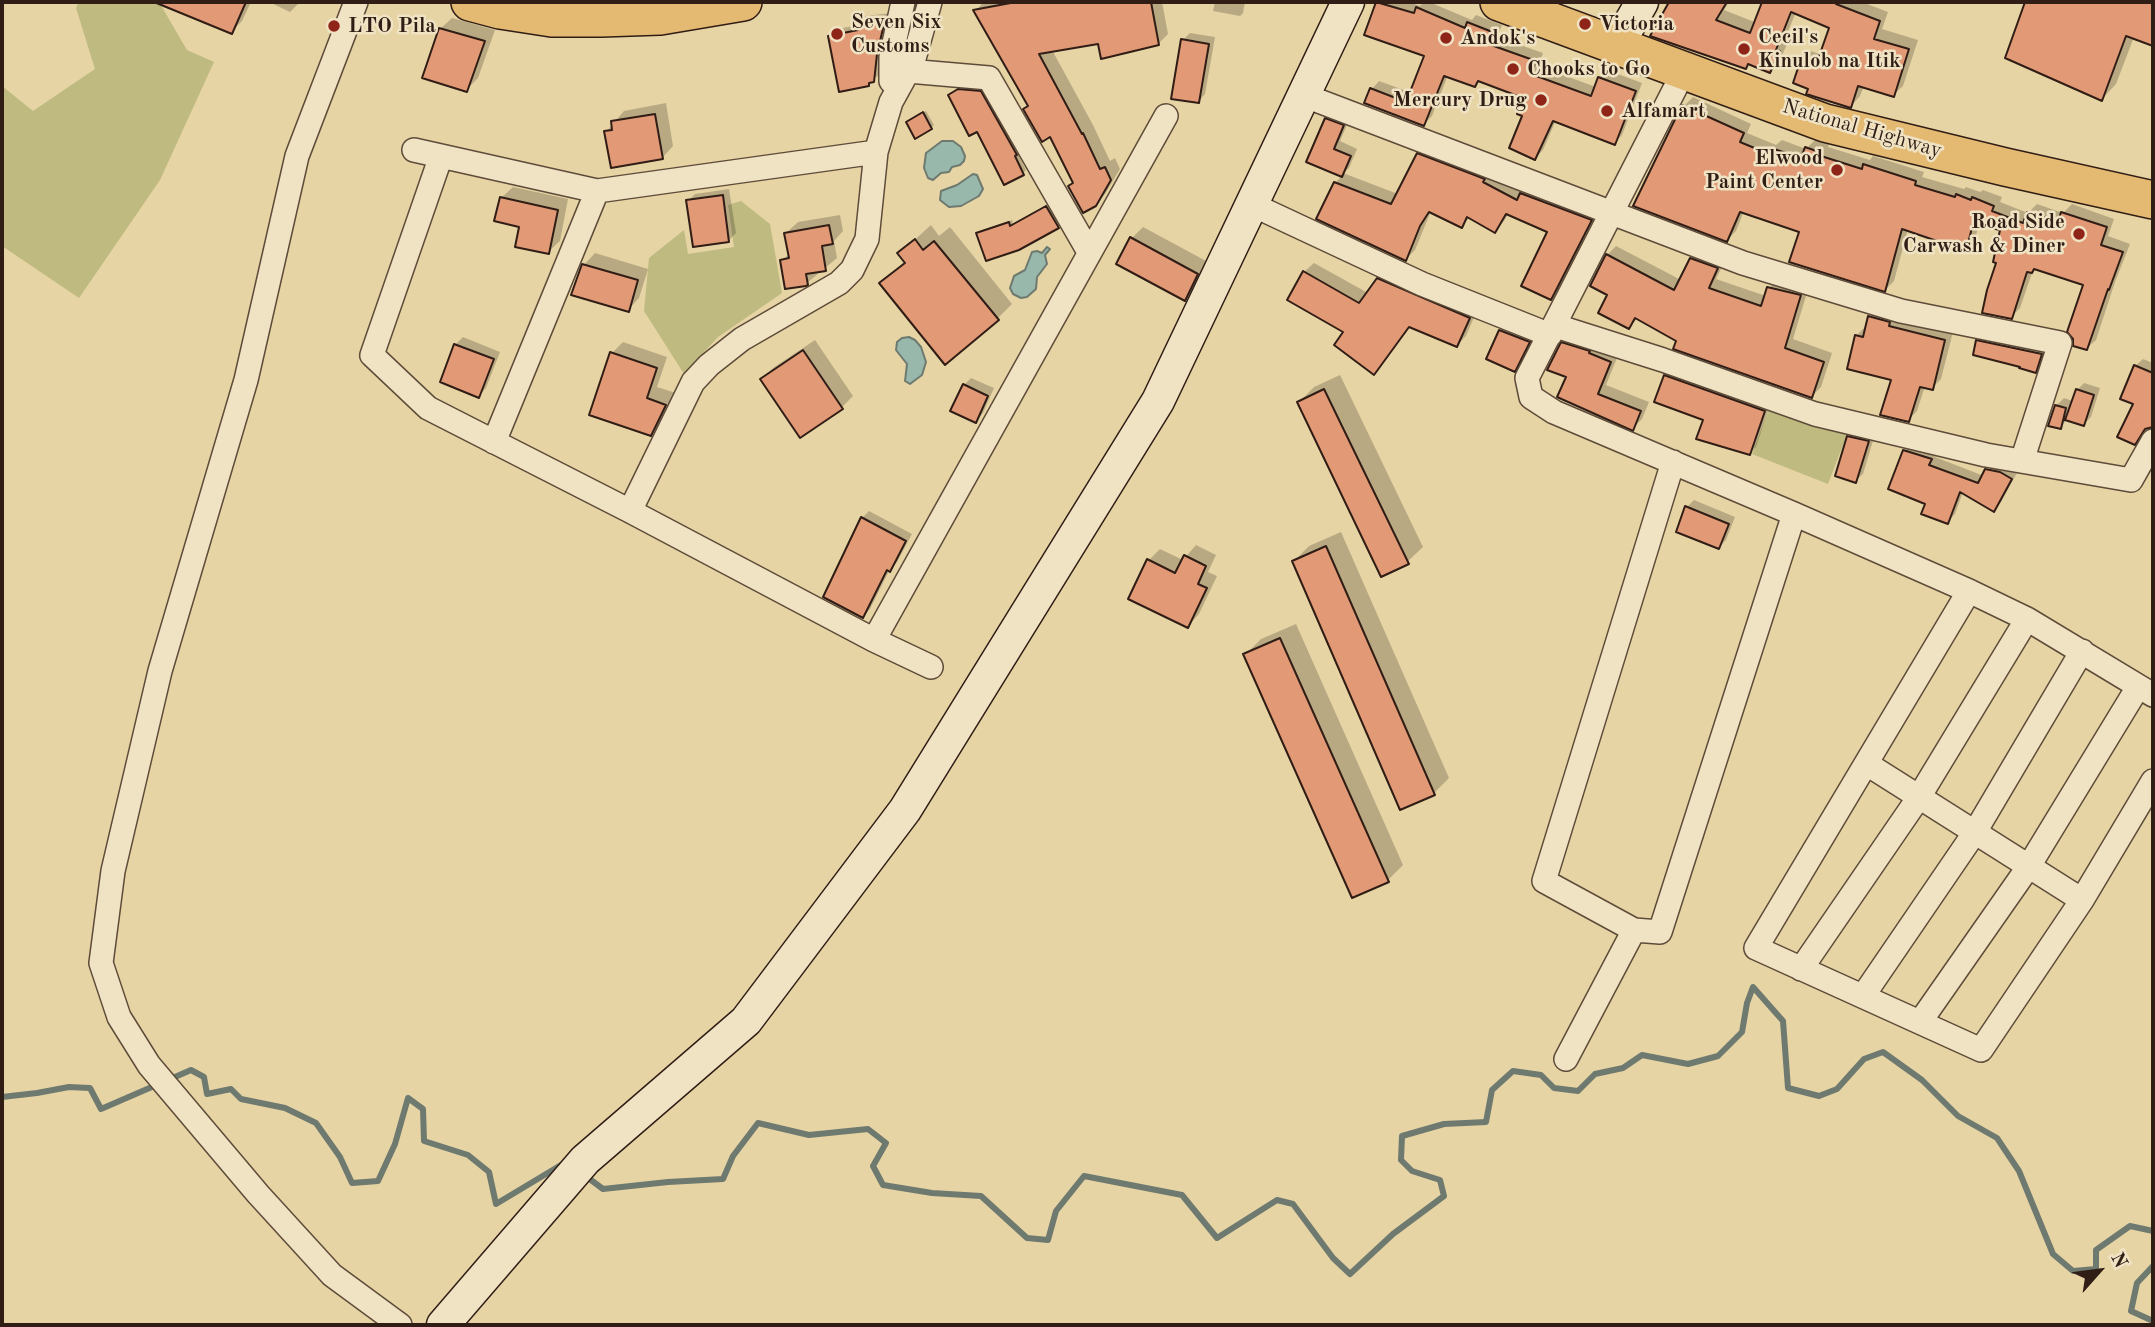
<!DOCTYPE html>
<html>
<head>
<meta charset="utf-8">
<style>
  body { margin:0 }
  #map { position:relative; width:2155px; height:1327px; overflow:hidden; background:#e7d4a4; font-family:"Old Standard TT",serif }
  canvas { display:block }
  .frame { position:absolute; inset:0; border:4px solid #301d15; pointer-events:none }
  .north { position:absolute; left:2064px; top:1236px; width:70px; height:70px; -webkit-text-stroke:5px #efe3c4; paint-order:stroke; rotate:62deg; font-size:19px; font-weight:700; line-height:28px; text-align:center; color:#301d15 }
  .north::after { content:''; display:block; margin:auto; width:24px; height:32px; background:#301d15; clip-path:polygon(50% 0,100% 100%,50% 72%,0 100%) }
</style>
</head>
<body>
<div id="map">
<canvas width="2155" height="1327"></canvas>
<div class="frame"></div>
<div class="north">N</div>
</div>
<script>
const c = document.querySelector('canvas').getContext('2d');
c.lineJoin = 'round';
function paint(path, color) { c.fillStyle = color; c.fill(path, 'evenodd'); }
const toPath = rows => new Path2D(rows.map(r => 'M' + r).join(''));
function stroke(path, color, width, dash) { c.strokeStyle = color; c.lineWidth = width; c.lineCap = dash ? 'butt' : 'round'; c.setLineDash(dash || []); c.stroke(path); }
function write(font, color, halo, rows, align = 'center') {
  c.font = font + ' "Old Standard TT",serif'; c.lineWidth = 5; c.setLineDash([]); c.textBaseline = 'middle'; c.strokeStyle = halo; c.fillStyle = color; for (const [text, x, y, turn = 0] of rows) {
    c.save(); c.translate(x, y); c.rotate((+turn || 0) * Math.PI / 180); c.textAlign = isNaN(turn) ? turn : align; if (halo) c.strokeText(text, 0, 0); c.fillText(text, 0, 0); c.restore();
  }
}
const green = toPath([
  [79,2,159,2,187,50,214,62,160,180,79,298,2,246,2,86,33,111,95,69,76,8],
  [741,201,770,224,782,293,718,337,684,374,644,311,649,258,684,230,688,254,734,247,728,205],
  [1772,402,1848,432,1828,484,1752,454]
]);
const water = toPath([
  [942,141,953,141,961,147,965,156,964,161,960,165,952,167,949,172,941,173,933,180,928,178,924,168,926,153,942,141],
  [973,174,977,175,983,189,979,196,961,206,949,207,945,204,940,200,941,191,957,185,973,174],
  [1047,247,1050,249,1045,255,1047,264,1037,277,1036,289,1027,297,1021,298,1013,294,1010,288,1014,276,1025,270,1032,252,1037,251,1042,253,1047,247],
  [909,337,915,340,921,347,926,362,922,375,910,384,905,381,907,364,896,350,897,342,902,338,909,337]
]);
const shadow = toPath([
  [176,2,251,2,242,21,231,32,173,8],
  [269,2,300,2,290,12],
  [984,2,1162,2,1168,34,1158,44,1099,42,1052,50,1093,125,1110,161,1115,158,1120,169,1105,194,1095,205,1070,186,1074,182,1051,135,1030,105,975,11],
  [1215,2,1245,2,1243,13,1240,16,1213,11],
  [1378,2,1409,2,1420,6,1424,2,1429,2,1472,20,1476,15,1502,25,1497,37,1543,53,1538,66,1596,87,1599,78,1607,70,1642,83,1622,135,1615,143,1556,120,1543,150,1535,158,1525,115,1525,97,1480,80,1475,85,1448,75,1432,116,1424,124,1366,102,1372,89,1379,81,1412,93,1427,55,1366,34],
  [1671,2,1729,2,1724,10,1757,23,1766,2,1862,2,1888,12,1882,29,1918,40,1903,86,1893,95,1864,86,1860,96,1851,106,1810,88,1802,60,1811,51,1822,55,1831,27,1796,12,1784,41,1788,42,1779,62,1770,71,1750,63,1746,67,1653,35],
  [2027,2,2153,2,2153,44,2134,37,2116,84,2102,99,2007,57],
  [891,13,881,73,868,84,830,36,837,29,859,25,865,16],
  [452,18,495,30,478,78,466,90,440,29],
  [1190,33,1215,37,1205,94,1198,102,1183,40],
  [962,87,984,89,1019,150,1017,152,1026,170,1023,173,978,130,950,95],
  [1693,97,1751,124,1747,133,1776,145,1782,140,1806,149,1815,140,1829,144,1828,147,1870,160,1873,156,1924,172,1922,177,1964,189,1966,187,1980,192,1983,190,2002,197,2000,202,2028,213,2037,204,2063,213,2072,204,2114,219,2108,236,2130,244,2115,282,2096,340,2087,348,2085,284,2036,268,2033,270,2020,308,2011,317,1999,262,2002,228,1979,223,1975,240,1966,249,1908,229,1894,281,1885,290,1801,231,1744,211,1736,231,1727,240,1635,205,1684,106],
  [666,103,673,146,662,158,606,132,624,111],
  [926,111,934,125,931,128,911,119],
  [1334,112,1350,118,1340,141,1357,149,1349,168,1343,173,1398,194,1418,154,1427,145,1600,211,1560,289,1551,298,1549,231,1509,213,1504,221,1495,231,1470,217,1461,226,1431,211,1415,250,1406,259,1335,183,1343,175,1309,161,1326,119],
  [513,187,568,199,560,241,548,252,521,225,501,198],
  [729,189,736,233,729,240,688,201,695,194],
  [1050,204,1061,224,1058,227,978,234,981,231,1012,220,1013,224],
  [840,215,843,231,834,241,837,258,807,283,782,261,790,253,786,233,798,222],
  [931,225,939,236,950,227,1012,304,997,319,881,284,905,261,899,254],
  [1143,227,1208,262,1196,288,1185,299,1132,238],
  [1616,246,1681,280,1691,259,1700,250,1726,259,1716,279,1766,296,1769,288,1778,279,1809,286,1793,339,1832,353,1821,387,1812,396,1678,340,1638,318,1629,327,1609,295,1607,255],
  [595,253,648,269,639,298,628,310,584,265],
  [1314,263,1368,293,1387,270,1478,308,1466,336,1457,345,1410,325,1383,363,1374,372,1304,272],
  [1879,308,1953,332,1941,379,1932,388,1925,386,1917,411,1908,420,1893,378,1856,336,1865,327,1867,328,1870,317],
  [1507,323,1536,335,1521,362,1514,369,1500,331],
  [1572,334,1619,353,1606,385,1649,402,1642,419,1633,428,1568,376,1563,343],
  [1984,335,2047,348,2041,365,2035,371,1978,341],
  [463,337,500,352,486,388,479,396,442,381,456,344],
  [815,340,853,396,842,407,801,436,762,379,773,368],
  [623,342,667,357,657,387,676,393,662,423,651,434,612,353],
  [2143,359,2153,363,2153,426,2147,427,2134,443,2135,366],
  [1672,369,1770,405,1756,447,1749,453,1705,419,1665,376],
  [1340,375,1423,547,1407,562,1299,402,1314,387],
  [971,378,994,388,983,413,976,421,964,385],
  [2084,383,2100,388,2091,417,2084,424,2067,420,2060,427,2056,406,2064,398,2073,401,2077,390],
  [1856,430,1875,434,1863,474,1855,481,1849,437],
  [1912,443,1938,452,1935,457,1984,476,1994,463,2018,471,2001,502,1994,510,1963,492,1955,514,1948,522,1927,503,1890,488,1905,451],
  [1694,500,1735,517,1726,540,1719,547,1687,507],
  [869,511,912,534,897,562,890,569,870,609,863,616,862,518],
  [1341,532,1449,778,1434,793,1294,561,1309,546],
  [1196,545,1216,555,1208,572,1217,576,1199,614,1188,626,1149,560,1160,549,1183,560],
  [1296,624,1403,865,1388,880,1246,654,1261,639]
]);
const stream = toPath([
  [2,1097,37,1093,69,1087,90,1088,101,1109,191,1070,204,1077,207,1094,231,1089,241,1099,285,1108,316,1123,340,1157,352,1183,378,1181,395,1144,408,1098,423,1109,424,1141,468,1155,489,1172,496,1204,566,1162],
  [583,1174,603,1189,668,1182,723,1179,733,1156,758,1123,809,1135,868,1129,886,1143,873,1166,883,1185,932,1193,981,1196,1027,1238,1048,1240,1056,1211,1084,1176,1182,1195,1217,1238,1277,1200,1293,1204,1333,1258,1350,1274,1393,1234,1444,1196,1440,1180,1412,1171,1401,1160,1402,1136,1444,1124,1486,1122,1492,1090,1513,1071,1541,1075,1554,1088,1578,1091,1595,1074,1623,1068,1642,1055,1688,1064,1718,1056,1742,1032,1747,1003,1753,987,1783,1021,1788,1088,1819,1096,1837,1089,1864,1059,1883,1052,1922,1080,1958,1116,1997,1138,2019,1171,2053,1254,2073,1271,2096,1269,2096,1250,2130,1226,2153,1231],
  [2153,1266,2137,1283,2131,1311,2153,1321]
]);
const building = toPath([
  [154,2,246,2,232,34,154,2],
  [1016,2,1151,2,1159,45,1101,59,1098,44,1039,54,1082,134,1083,133,1100,169,1105,167,1111,180,1096,206,1083,213,1068,186,1073,183,1050,137,1042,142,1023,109,1028,106,973,10,1016,2],
  [1376,2,1414,13,1416,7,1465,28,1467,22,1495,33,1491,45,1536,61,1531,74,1591,96,1598,77,1636,91,1615,145,1553,121,1535,160,1509,148,1522,116,1517,114,1523,98,1478,81,1475,87,1444,76,1424,126,1364,103,1370,88,1406,102,1424,56,1364,35,1376,2],
  [1669,2,1727,2,1716,20,1750,33,1762,2,1836,2,1836,4,1880,21,1874,39,1909,49,1894,97,1858,86,1851,108,1806,94,1808,89,1793,83,1801,59,1816,65,1829,28,1791,12,1776,50,1780,51,1770,73,1748,64,1746,69,1650,36,1669,2],
  [2025,2,2153,2,2153,46,2126,36,2102,101,2005,58,2025,2],
  [885,20,877,54,874,82,869,83,869,86,839,92,828,36,858,30,856,23,885,20],
  [439,28,485,41,467,92,422,78,439,28],
  [1181,39,1209,44,1199,103,1171,99,1181,39],
  [958,89,981,91,1017,155,1015,156,1024,175,1004,185,977,132,969,136,948,95,958,89],
  [1682,105,1744,133,1740,142,1769,154,1771,148,1801,158,1805,147,1822,153,1821,156,1862,169,1863,164,1916,181,1915,185,1955,197,1956,194,1971,200,1972,197,1994,206,1992,211,2023,223,2027,212,2058,222,2061,212,2107,227,2101,245,2123,252,2109,290,2108,289,2087,350,2073,346,2073,339,2067,332,2083,285,2034,269,2032,273,2027,272,2012,319,1982,313,1987,290,1996,263,1993,262,2000,230,1973,224,1966,251,1902,229,1885,292,1789,262,1799,232,1740,212,1727,242,1633,206,1682,105],
  [923,112,932,129,915,139,906,122,923,112],
  [655,114,663,159,611,168,604,131,612,130,611,121,655,114],
  [1325,118,1344,125,1334,149,1351,156,1342,177,1306,162,1325,118],
  [1417,153,1485,179,1483,182,1517,200,1520,193,1592,220,1551,300,1521,286,1547,232,1506,214,1495,233,1467,217,1462,228,1429,212,1420,226,1406,261,1316,219,1334,182,1391,204,1417,153],
  [723,195,729,242,693,247,686,200,723,195],
  [500,197,558,210,549,254,515,247,519,227,494,221,500,197],
  [1046,206,1059,228,1019,250,986,261,976,233,1009,222,1010,226,1046,206],
  [829,225,833,244,822,246,826,271,806,274,808,285,806,286,785,289,780,260,789,258,784,233,829,225],
  [1130,237,1198,274,1185,301,1116,264,1130,237],
  [915,239,923,250,934,241,999,320,945,365,879,283,905,263,897,253,915,239],
  [1606,254,1674,290,1690,258,1718,268,1709,288,1761,306,1767,287,1801,295,1785,348,1824,362,1812,398,1673,349,1676,341,1635,318,1629,329,1598,313,1607,295,1590,286,1606,254],
  [582,264,638,280,629,312,571,295,582,264],
  [1303,271,1359,303,1377,278,1470,318,1457,347,1409,327,1374,375,1334,345,1343,332,1287,300,1303,271],
  [1868,316,1890,322,1889,326,1945,340,1933,390,1920,387,1909,422,1880,415,1891,380,1847,369,1855,335,1863,337,1868,316],
  [1499,330,1530,342,1515,372,1486,359,1499,330],
  [1976,340,2042,354,2036,373,2019,368,2020,367,1973,355,1976,340],
  [1561,342,1590,351,1589,353,1611,362,1598,394,1641,411,1633,431,1557,397,1566,377,1547,370,1561,342],
  [454,344,494,359,479,398,440,382,454,344],
  [803,350,843,409,800,438,760,379,803,350],
  [610,352,657,368,647,398,666,405,651,436,589,415,610,352],
  [2134,365,2153,373,2153,427,2145,429,2135,445,2117,437,2133,404,2120,399,2134,365],
  [1664,375,1765,411,1750,455,1696,439,1703,420,1654,402,1664,375],
  [963,384,988,396,976,423,950,411,963,384],
  [1324,389,1409,564,1381,577,1297,402,1324,389],
  [2076,389,2094,395,2084,426,2065,420,2076,389],
  [2055,405,2066,408,2061,429,2048,426,2055,405],
  [1847,436,1869,441,1856,483,1835,476,1847,436],
  [1903,450,1932,459,1929,465,1978,483,1985,469,2000,472,2012,479,1994,512,1960,492,1948,524,1921,514,1925,504,1888,489,1903,450],
  [1685,506,1729,524,1719,549,1676,532,1685,506],
  [861,517,906,541,890,572,887,570,863,618,823,597,861,517],
  [1326,546,1435,795,1400,810,1292,561,1326,546],
  [1184,555,1206,566,1198,584,1207,588,1188,628,1128,599,1147,559,1175,573,1184,555],
  [1280,638,1389,882,1352,898,1243,654,1280,638]
]);
const street = toPath([
  [356,2,297,156,246,380,160,671,113,871,101,963,119,1017,149,1065,258,1194,332,1275,400,1325],
  [891,67,908,71,989,78,1089,252],
  [1684,71,1527,378,1531,397,1554,412,1794,514,1969,591,2027,619,2153,695],
  [891,81,891,57,903,2],
  [1303,95,1743,263,1901,311,2060,343,2022,461],
  [414,150,597,191,876,152],
  [441,156,372,355,428,408,630,511,874,640,931,667],
  [1253,205,1422,284,1550,335],
  [1556,326,1663,360,1815,414,1986,455,2131,480,2153,441],
  [494,442,597,191],
  [1673,462,1544,881,1634,930,1660,932,1794,514],
  [630,511,693,382,709,365,742,339,839,283,852,270,867,239,876,152,891,102,913,62,930,2],
  [1969,591,1756,948,1981,1050,2082,900,2153,781],
  [874,640,1166,116],
  [1867,764,2082,900],
  [1801,969,1919,797,2027,619],
  [1863,996,1975,832,2082,651],
  [1920,1022,2029,866,2138,687],
  [1566,1059,1634,930]
]);
const secondary = toPath([
  [1617,46,1642,2],
  [443,1325,585,1160,746,1021,905,810,1158,401,1348,2]
]);
const primary = toPath([
  [470,2,500,10,552,18,601,18,660,16,743,2],
  [1499,2,1825,123,2005,167,2153,200]
]);
const markers = [
  [1585,24,7,"#8f2418"],
  [334,26,7,"#8f2418"],
  [837,34,7,"#8f2418"],
  [1446,38,7,"#8f2418"],
  [1744,49,7,"#8f2418"],
  [1513,69,7,"#8f2418"],
  [1541,100,7,"#8f2418"],
  [1607,111,7,"#8f2418"],
  [1837,170,7,"#8f2418"],
  [2079,234,7,"#8f2418"]
];
const poiNames = [
  ["Seven Six",851,22],
  ["Customs",851,46],
  ["Victoria",1599,24],
  ["LTO Pila",348,26],
  ["Cecil's",1758,37],
  ["Kinulob na Itik",1758,61],
  ["Andok's",1460,38],
  ["Chooks to Go",1527,69],
  ["Mercury Drug",1527,100,"right"],
  ["Alfamart",1621,111],
  ["Elwood",1823,158,"right"],
  ["Paint Center",1823,182,"right"],
  ["Road Side",2065,222,"right"],
  ["Carwash & Diner",2065,246,"right"]
];
const streetNames = [
  ["National Highway",1862,129,16]
];
paint(green, '#beba80');
paint(water, '#97b8ab');
stroke(water, '#6e7a6f', 2);
paint(shadow, '#0003');
stroke(stream, '#6e7a6f', 6);
paint(building, '#e29a76');
stroke(building, '#301d15', 2);
stroke(street, '#5e4b39', 26);
stroke(secondary, '#301d15', 35);
stroke(primary, '#301d15', 40);
stroke(street, '#efe3c4', 23);
stroke(secondary, '#efe3c4', 32);
stroke(primary, '#e4ba72', 37);
for (const [x, y, r, color] of markers) { const dot = new Path2D(); dot.arc(x, y, r, 0, 2 * Math.PI); c.fillStyle = color; c.fill(dot); stroke(dot, '#efe3c4', 2.5); }
write('bold 21px', '#301d15', '#efe3c4', poiNames, 'left');
write('21px', '#301d15', '#efe3c4', streetNames);
</script>
</body>
</html>
